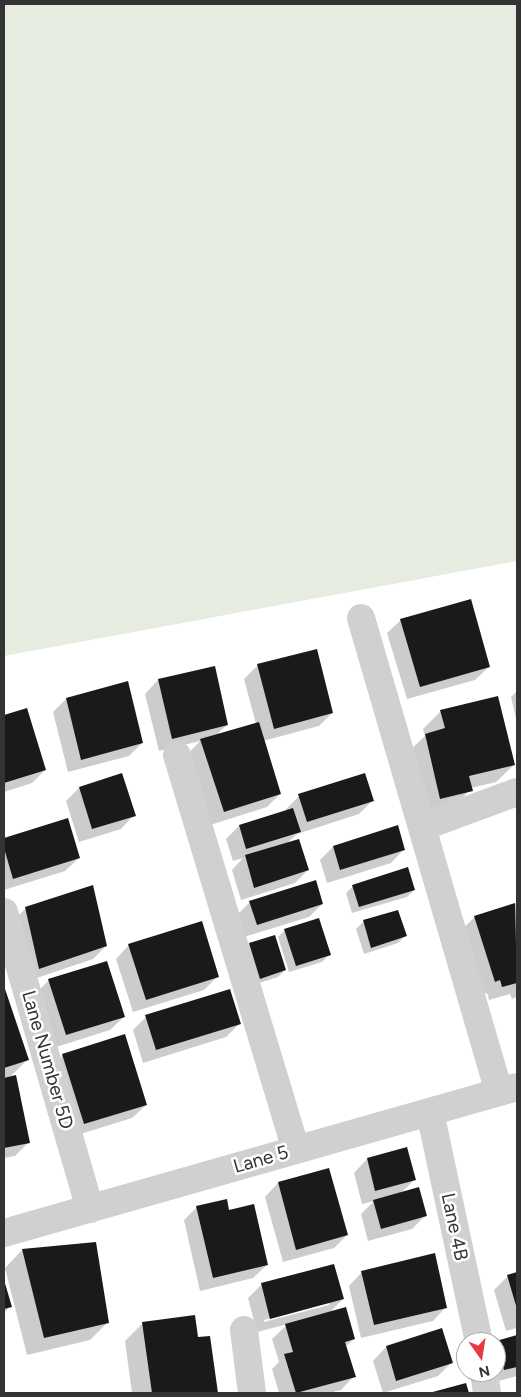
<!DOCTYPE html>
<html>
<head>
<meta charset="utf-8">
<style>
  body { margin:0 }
  #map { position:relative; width:521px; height:1397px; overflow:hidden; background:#fff; font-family:Figtree,sans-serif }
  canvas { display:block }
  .frame { position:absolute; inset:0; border:5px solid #333; pointer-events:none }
  .north { position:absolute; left:456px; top:1332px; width:50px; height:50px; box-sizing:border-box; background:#fff; border:1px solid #adadad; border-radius:50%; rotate:167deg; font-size:14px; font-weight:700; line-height:20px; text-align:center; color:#333 }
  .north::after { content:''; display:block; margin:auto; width:18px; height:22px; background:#e63946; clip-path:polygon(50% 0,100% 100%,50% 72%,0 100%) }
</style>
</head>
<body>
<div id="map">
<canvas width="521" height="1397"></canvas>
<div class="frame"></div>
<div class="north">N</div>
</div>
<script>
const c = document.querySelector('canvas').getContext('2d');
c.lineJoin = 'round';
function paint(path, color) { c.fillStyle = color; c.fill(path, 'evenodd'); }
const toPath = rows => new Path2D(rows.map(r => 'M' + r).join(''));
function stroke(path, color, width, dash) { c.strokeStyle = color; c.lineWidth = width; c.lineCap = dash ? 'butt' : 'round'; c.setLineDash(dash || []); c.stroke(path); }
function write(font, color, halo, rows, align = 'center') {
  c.font = font + ' Figtree,sans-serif'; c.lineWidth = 5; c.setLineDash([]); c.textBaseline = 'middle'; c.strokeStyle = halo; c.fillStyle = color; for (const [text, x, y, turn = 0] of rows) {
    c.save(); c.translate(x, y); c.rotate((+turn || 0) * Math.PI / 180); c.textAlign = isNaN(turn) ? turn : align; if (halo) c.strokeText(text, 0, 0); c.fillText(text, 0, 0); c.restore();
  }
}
const green = toPath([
  [4,4,517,4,517,561,4,656]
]);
const shadow = toPath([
  [401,620,489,667,475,680,407,699,387,633],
  [258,665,332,713,319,726,263,741,280,794,267,807,210,825,188,754,200,741,159,751,145,694,158,680,214,667,227,725,215,736,256,724,244,679],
  [517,691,517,723,511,697],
  [66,699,142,743,129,756,68,772,53,712],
  [26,709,45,770,32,783,4,792,4,716],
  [441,711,514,765,496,782,471,788,454,808,423,816,408,752,425,736,423,729],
  [79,788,134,815,121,829,79,842,66,801],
  [299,796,372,801,359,814,297,834,287,843,308,870,295,883,241,900,232,870,243,858,233,861,226,839,239,826,286,811,286,809],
  [67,820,79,858,65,871,4,890,4,840],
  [333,847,404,849,391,863,327,883,320,860],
  [353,886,414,890,407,897,352,913,346,893],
  [517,900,517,997,512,999,510,994,489,1000,487,993,482,995,461,930,475,917,517,904],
  [250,902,322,904,309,917,244,937,237,915],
  [26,908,106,946,93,959,25,982,12,922],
  [398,911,405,936,398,943,364,954,356,929,363,922],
  [285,930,329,955,322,962,289,972,278,937],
  [274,937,285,970,278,977,253,985,242,951,249,944],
  [129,945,218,976,204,990,133,1012,116,959],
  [49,980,124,1017,110,1030,53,1048,36,993],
  [4,990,27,1060,9,1078,29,1142,15,1156,4,1158],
  [146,1017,239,1024,226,1037,143,1063,133,1030],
  [63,1055,146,1105,132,1118,71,1137,50,1069],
  [406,1149,414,1180,400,1194,425,1216,412,1229,368,1241,361,1214,374,1201,362,1204,354,1173,367,1159],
  [329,1169,347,1235,334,1248,283,1262,265,1197,278,1183],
  [197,1207,228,1212,267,1265,253,1278,200,1291,184,1220],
  [95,1244,108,1322,90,1340,27,1355,5,1268,22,1250],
  [333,1265,343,1299,328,1314,354,1339,345,1347,354,1376,341,1390,329,1393,279,1393,272,1369,279,1362,272,1339,288,1324,257,1332,248,1298,261,1285],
  [329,1302,329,1305,264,1322,264,1320],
  [362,1272,446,1307,433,1321,361,1338,349,1286],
  [517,1273,517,1328,506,1331,494,1290,508,1276],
  [4,1283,10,1306,4,1313],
  [143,1323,197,1339,208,1337,216,1393,132,1393,125,1341],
  [441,1330,452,1362,438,1376,383,1393,373,1361,386,1347],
  [517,1336,517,1376,491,1383,496,1372,496,1342]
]);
const building = toPath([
  [471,599,490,667,420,687,400,619],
  [317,649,333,713,274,729,257,664],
  [215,666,228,725,172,739,158,679],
  [128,681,143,743,81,760,66,698],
  [498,696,515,765,469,776,473,791,440,799,425,734,445,728,440,710],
  [27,708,46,770,4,783,4,715],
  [259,722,281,794,224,812,200,739],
  [122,773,136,816,92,829,79,787],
  [365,773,374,801,307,822,298,794],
  [293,808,301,832,246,849,239,825],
  [68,818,80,858,13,879,4,848,4,838],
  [398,825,405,850,340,870,333,846],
  [299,839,309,870,254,888,245,855],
  [408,867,415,890,359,907,352,885],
  [316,880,323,904,257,925,249,901],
  [93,885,107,946,39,969,25,907],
  [515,903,517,983,502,987,500,980,495,982,474,916],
  [398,910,407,936,371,948,363,920],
  [319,918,331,955,296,966,284,929],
  [202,921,219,977,146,1000,128,944],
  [275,935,286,970,260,979,249,943],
  [107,961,125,1017,66,1035,48,979],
  [4,986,29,1060,4,1068],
  [230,989,241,1024,156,1050,145,1015],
  [125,1034,147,1105,84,1124,62,1054],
  [16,1075,30,1143,4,1148,4,1078],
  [407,1147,416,1180,375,1191,367,1158],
  [329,1168,348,1235,296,1250,278,1182],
  [419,1187,427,1216,381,1229,373,1200],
  [227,1199,229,1210,254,1204,268,1265,213,1278,196,1206],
  [96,1242,109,1323,44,1338,22,1249],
  [435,1253,447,1308,374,1325,361,1271],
  [334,1264,344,1299,270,1319,261,1283],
  [517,1272,517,1309,507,1275],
  [4,1280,12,1307,4,1309],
  [346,1307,355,1339,345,1342,356,1377,296,1393,284,1354,293,1352,285,1324],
  [195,1315,198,1337,210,1336,218,1393,152,1393,142,1322],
  [442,1328,453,1363,396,1381,386,1346],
  [517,1335,517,1367,504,1370,496,1341],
  [466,1383,469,1393,429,1393]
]);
const street = toPath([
  [361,618,499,1092],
  [177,755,296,1150],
  [422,827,517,792],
  [4,912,90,1209],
  [430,1112,479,1342],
  [4,1233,517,1087],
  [244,1330,252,1393],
  [484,1372,487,1393]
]);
const streetNames = [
  ["Lane Number 5D",47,1060,74],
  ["Lane 5",261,1160,-16],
  ["Lane 4B",454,1227,78]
];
paint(green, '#e6ecdf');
paint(shadow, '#0003');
paint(building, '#1a1a1a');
stroke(street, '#d0d0d0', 28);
write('19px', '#333', '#fff', streetNames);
</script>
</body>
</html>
